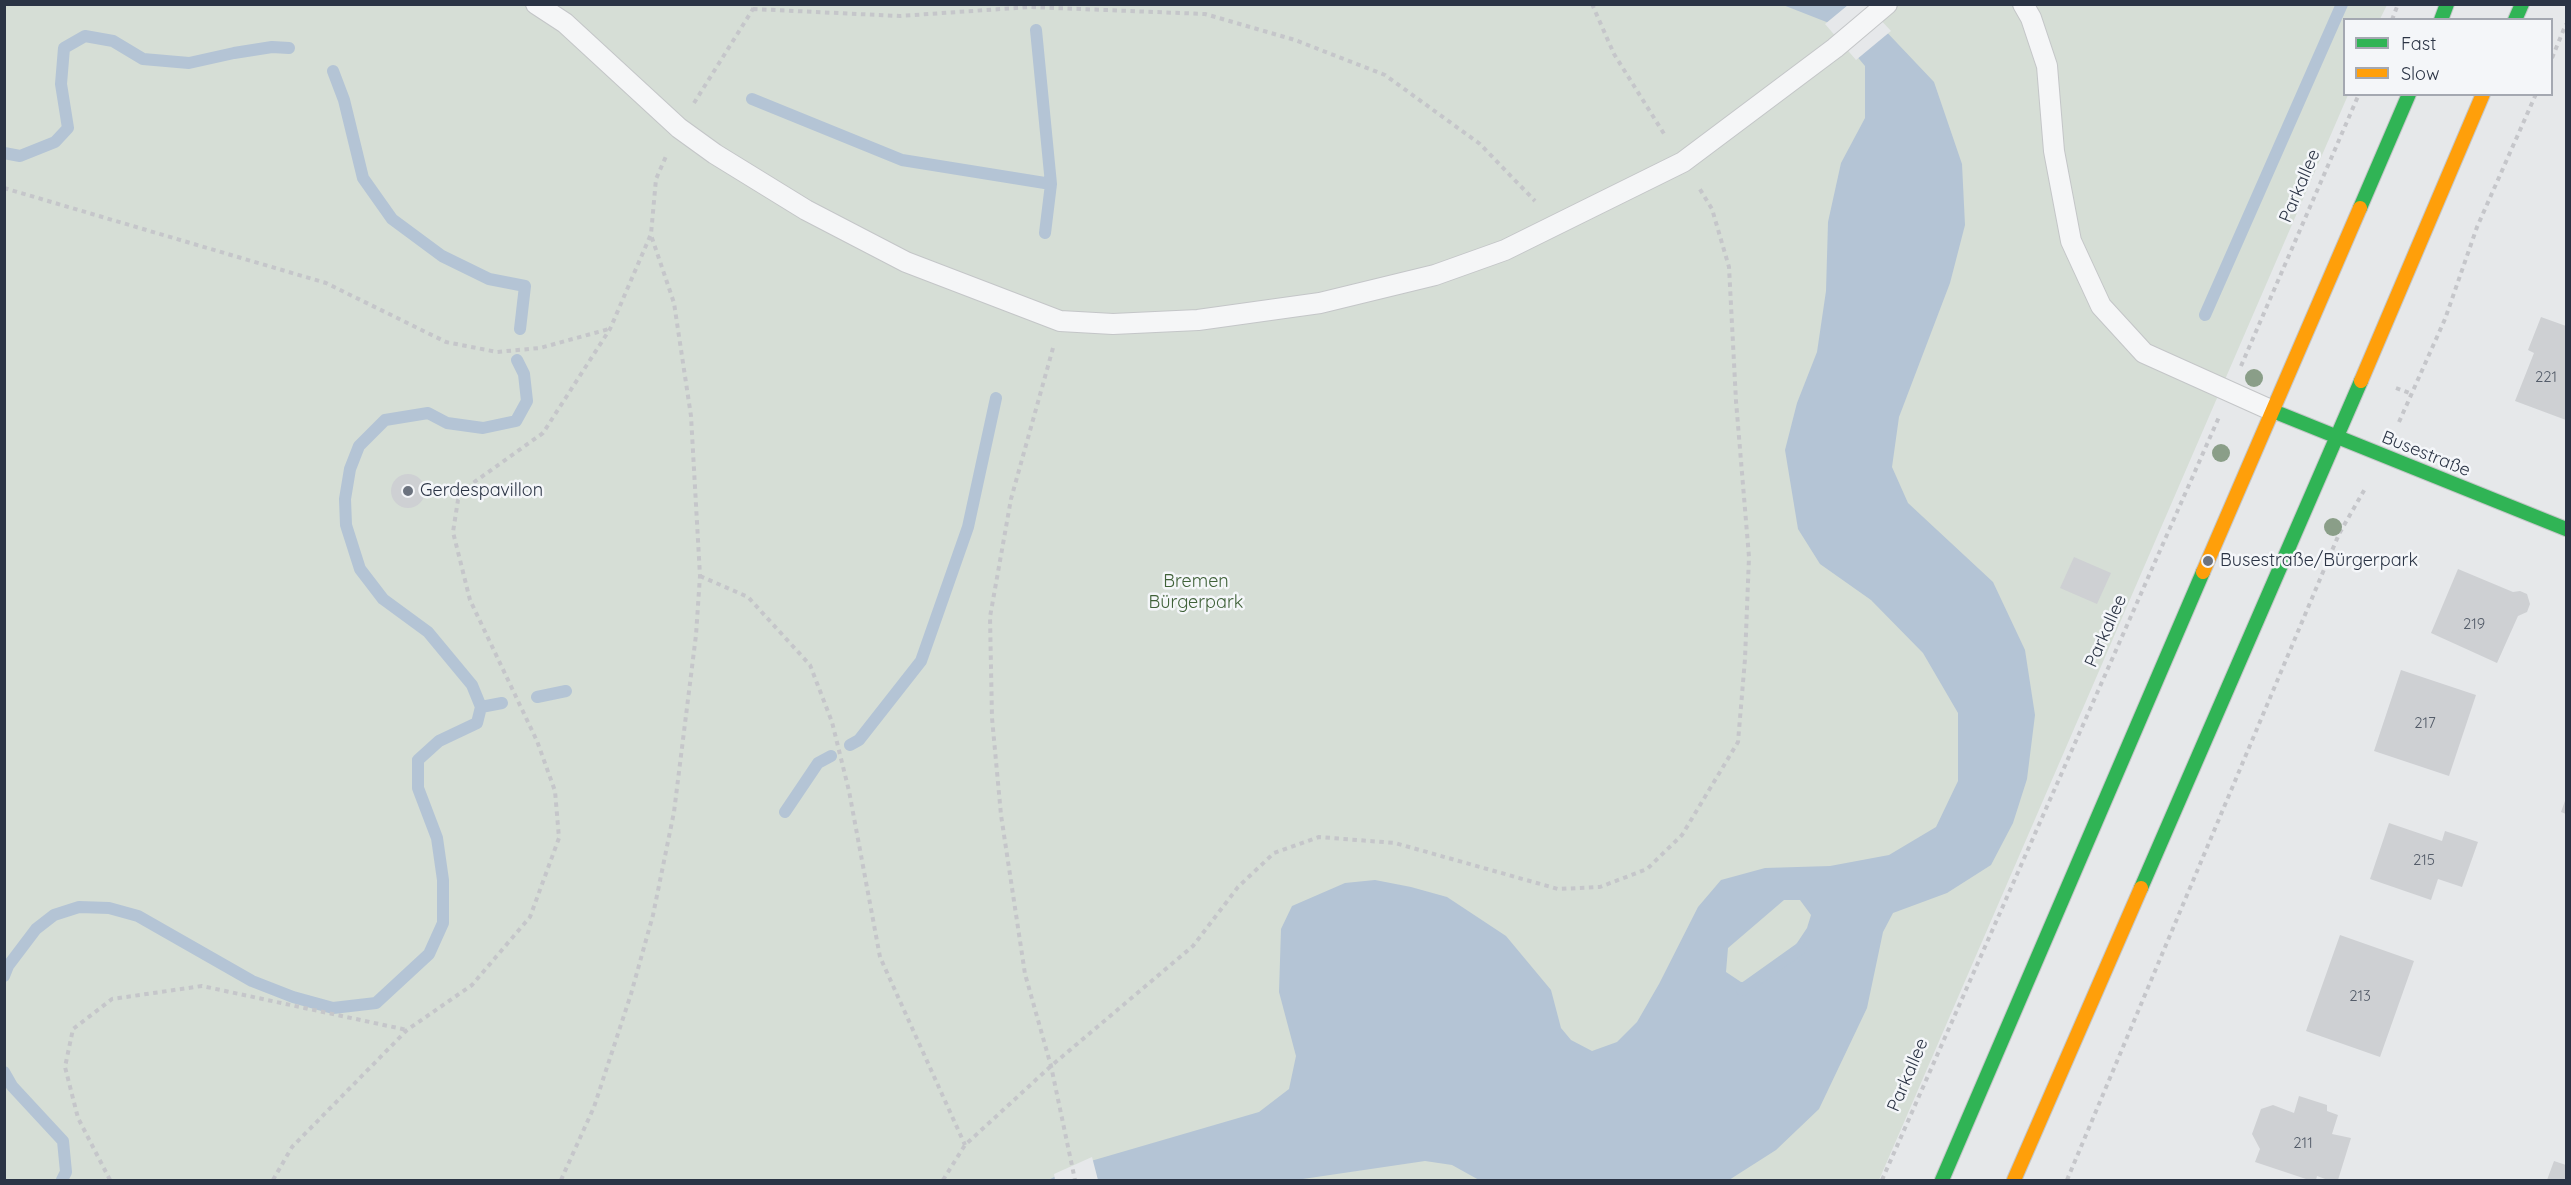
<!DOCTYPE html>
<html>
<head>
<meta charset="utf-8">
<style>
  body { margin:0 }
  #map { position:relative; width:2571px; height:1185px; overflow:hidden; background:#e6e8ea; font-family:Quicksand,sans-serif }
  canvas { display:block }
  .frame { position:absolute; inset:0; border:6px solid #2b3445; pointer-events:none }
  .legend { position:absolute; left:2343px; top:18px; width:210px; height:78px; box-sizing:border-box; background:#f4f6f9; border:2px solid #a4a8b1; margin:0; padding:8px 10px; list-style:none; font-size:18px; color:#2b3445 }
  .legend li { display:flex; align-items:center; gap:12px; height:30px }
  .legend b { width:30px; border:2px solid #a4a8b1 }
</style>
</head>
<body>
<div id="map">
<canvas width="2571" height="1185"></canvas>
<div class="frame"></div>
<ul class="legend">
<li><b style="height:8px;background:#30b455"></b>Fast</li>
<li><b style="height:8px;background:#ff9f0a"></b>Slow</li>
</ul>
</div>
<script>
const c = document.querySelector('canvas').getContext('2d');
c.lineJoin = 'round';
function paint(path, color) { c.fillStyle = color; c.fill(path, 'evenodd'); }
const toPath = rows => new Path2D(rows.map(r => 'M' + r).join(''));
function stroke(path, color, width, dash) { c.strokeStyle = color; c.lineWidth = width; c.lineCap = dash ? 'butt' : 'round'; c.setLineDash(dash || []); c.stroke(path); }
function write(font, color, halo, rows, align = 'center') {
  c.font = font + ' Quicksand,sans-serif'; c.lineWidth = 5; c.setLineDash([]); c.textBaseline = 'middle'; c.strokeStyle = halo; c.fillStyle = color; for (const [text, x, y, turn = 0] of rows) {
    c.save(); c.translate(x, y); c.rotate((+turn || 0) * Math.PI / 180); c.textAlign = isNaN(turn) ? turn : align; if (halo) c.strokeText(text, 0, 0); c.fillText(text, 0, 0); c.restore();
  }
}
const green = toPath([
  [5,5,2387,5,2380,19,2344,20,2344,94,2348,95,1879,1180,5,1180]
]);
const water = toPath([
  [1783,5,1861,5,1934,82,1962,164,1965,225,1950,283,1899,417,1892,467,1908,503,1993,582,2025,650,2035,715,2027,779,2013,823,1991,865,1947,893,1893,913,1883,932,1867,1008,1819,1109,1776,1150,1729,1180,1479,1180,1452,1165,1425,1161,1296,1180,1048,1180,1084,1163,1259,1112,1289,1089,1296,1056,1279,992,1281,929,1292,906,1345,883,1375,880,1411,887,1447,897,1506,936,1551,990,1561,1028,1571,1040,1592,1051,1617,1042,1637,1022,1659,984,1698,907,1721,880,1765,868,1830,866,1889,855,1936,827,1958,781,1958,713,1923,653,1871,600,1820,564,1798,529,1785,450,1797,403,1817,352,1826,291,1828,222,1841,163,1865,118,1865,66,1829,23],
  [1784,900,1800,900,1811,915,1807,928,1787,958,1764,981,1741,982,1726,972,1728,948]
]);
const pier = toPath([
  [1866,4,1891,31,1856,60,1825,24,1848,5],
  [1092,1157,1098,1180,1055,1180,1054,1174]
]);
const stream = toPath([
  [1036,30,1051,184,1045,233],
  [333,71,344,100,363,178,392,219,442,256,489,279,525,286,520,329],
  [752,99,902,160,1051,184],
  [4,153,20,156,55,142,68,128,61,84,64,48,85,36,113,41,143,59,189,63,234,53,272,47,289,48],
  [2205,315,2342,4],
  [537,697,566,691],
  [481,707,502,703],
  [850,745,859,740,921,661,968,527,996,398],
  [785,812,818,763,831,756],
  [4,976,8,966,36,929,54,915,79,907,109,908,138,916,252,981,293,997,333,1008,376,1003,429,954,443,923,443,880,437,838,418,788,418,760,439,741,477,723,481,707,472,685,428,632,383,599,360,569,346,525,345,499,350,469,359,446,385,420,428,413,447,423,483,428,516,421,527,401,524,374,517,360],
  [1742,990,1801,948],
  [4,1072,12,1086,63,1141,66,1172,62,1180]
]);
const building = toPath([
  [2541,317,2566,326,2566,420,2515,401,2534,353,2528,350],
  '391 491a17 17 0 1 1 34 0a17 17 0 1 1-34 0Z',
  [2074,557,2111,573,2097,604,2060,588],
  [2458,569,2513,592,2520,591,2527,594,2530,604,2527,612,2518,616,2497,663,2431,633],
  [2401,670,2476,695,2449,776,2374,751],
  [2566,798,2566,814,2561,812],
  [2389,823,2442,841,2445,831,2478,842,2462,887,2438,879,2431,900,2370,879],
  [2340,935,2414,961,2380,1057,2306,1031],
  [2299,1096,2327,1105,2327,1111,2338,1115,2332,1134,2351,1138,2338,1180,2328,1180,2317,1176,2316,1180,2309,1180,2255,1162,2260,1149,2252,1134,2261,1109,2273,1105,2294,1113],
  [2554,1161,2566,1165,2566,1180,2547,1180]
]);
const path = toPath([
  [1592,4,1614,54,1666,137],
  [753,9,900,16,1030,7,1205,14,1295,40,1385,75,1480,144,1535,201],
  [2392,20,2398,4],
  [2552,58,2566,24],
  [694,103,753,9,753,4],
  [4,188,326,283,446,342,497,352,540,348,609,329],
  [1053,348,1011,499,990,617,992,718,1001,815,1025,974,1051,1066,1075,1180],
  [2241,366,2359,94],
  [2396,388,2412,394],
  [2399,422,2445,319,2477,227,2536,94],
  [700,576,748,597,810,665,832,722,849,791,880,957,965,1145],
  [110,1180,78,1118,65,1067,73,1029,112,999,202,986,407,1030],
  [273,1180,292,1147,407,1030,472,985,530,917,559,838,555,791,537,741,470,600,453,532,458,500,473,483,543,433,610,329,651,234,656,179,667,154],
  [561,1180,594,1107,631,994,653,915,674,812,696,635,700,576,691,416,674,303,651,235],
  [943,1180,965,1145,1051,1066,1193,946,1238,887,1274,853,1319,837,1395,843,1558,889,1600,887,1647,869,1682,835,1738,742,1745,659,1749,557,1736,401,1729,267,1712,209,1698,186],
  [1882,1180,2219,417],
  [2067,1180,2339,534,2366,487]
]);
const lane = toPath([
  [536,4,565,23,679,128,715,154,806,210,906,262,1060,321,1113,324,1198,320,1320,303,1435,275,1505,250,1683,162,1835,48,1887,4],
  [2023,4,2031,18,2047,66,2054,151,2071,241,2101,306,2144,353,2273,411]
]);
const fast = toPath([
  [2441,20,2447,4],
  [2515,20,2522,4],
  [2360,208,2409,94],
  [2273,411,2566,529],
  [2141,888,2361,381],
  [1942,1180,2203,572]
]);
const slow = toPath([
  [2361,381,2483,94],
  [2203,572,2360,208],
  [2014,1180,2141,888]
]);
const trees = [
  [2254,378],
  [2221,453],
  [2333,527]
];
const markers = [
  [408,491,6,"#6c737f"],
  [2208,561,6,"#6c737f"]
];
const numberNames = [
  ["221",2546,377],
  ["219",2474,624],
  ["217",2425,723],
  ["215",2424,860],
  ["213",2360,996],
  ["211",2303,1143]
];
const streetNames = [
  ["Parkallee",2300,186,-67],
  ["Busestraße",2426,454,22],
  ["Parkallee",2106,631,-66],
  ["Parkallee",1908,1075,-67]
];
const poiNames = [
  ["Gerdespavillon",420,491],
  ["Busestraße/Bürgerpark",2220,561]
];
const parkNames = [
  ["Bremen",1196,582],
  ["Bürgerpark",1196,603]
];
paint(green, '#d6ded6');
paint(water, '#b4c4d5');
paint(pier, '#e6e8ea');
stroke(stream, '#b4c4d5', 12);
paint(building, '#ced0d3');
stroke(lane, '#c4c6c8', 22);
stroke(fast, '#c4c6c8', 16);
stroke(slow, '#c4c6c8', 16);
stroke(path, '#c5c6ca', 4, [4.5, 4.5]);
stroke(lane, '#f5f6f7', 20);
stroke(fast, '#30b455', 14);
stroke(slow, '#ff9f0a', 14);
c.fillStyle = '#8a9e88';
for (const [x, y] of trees) { c.beginPath(); c.arc(x, y, 9, 0, 2 * Math.PI); c.fill(); }
for (const [x, y, r, color] of markers) { const dot = new Path2D(); dot.arc(x, y, r, 0, 2 * Math.PI); c.fillStyle = color; c.fill(dot); stroke(dot, '#f4f6f9', 2); }
write('15px', '#545c69', null, numberNames);
write('18px', '#2b3445', '#f4f6f9', streetNames);
write('18px', '#2b3445', '#f4f6f9', poiNames, 'left');
write('18px', '#3f6138', '#f4f6f9', parkNames);
</script>
</body>
</html>
